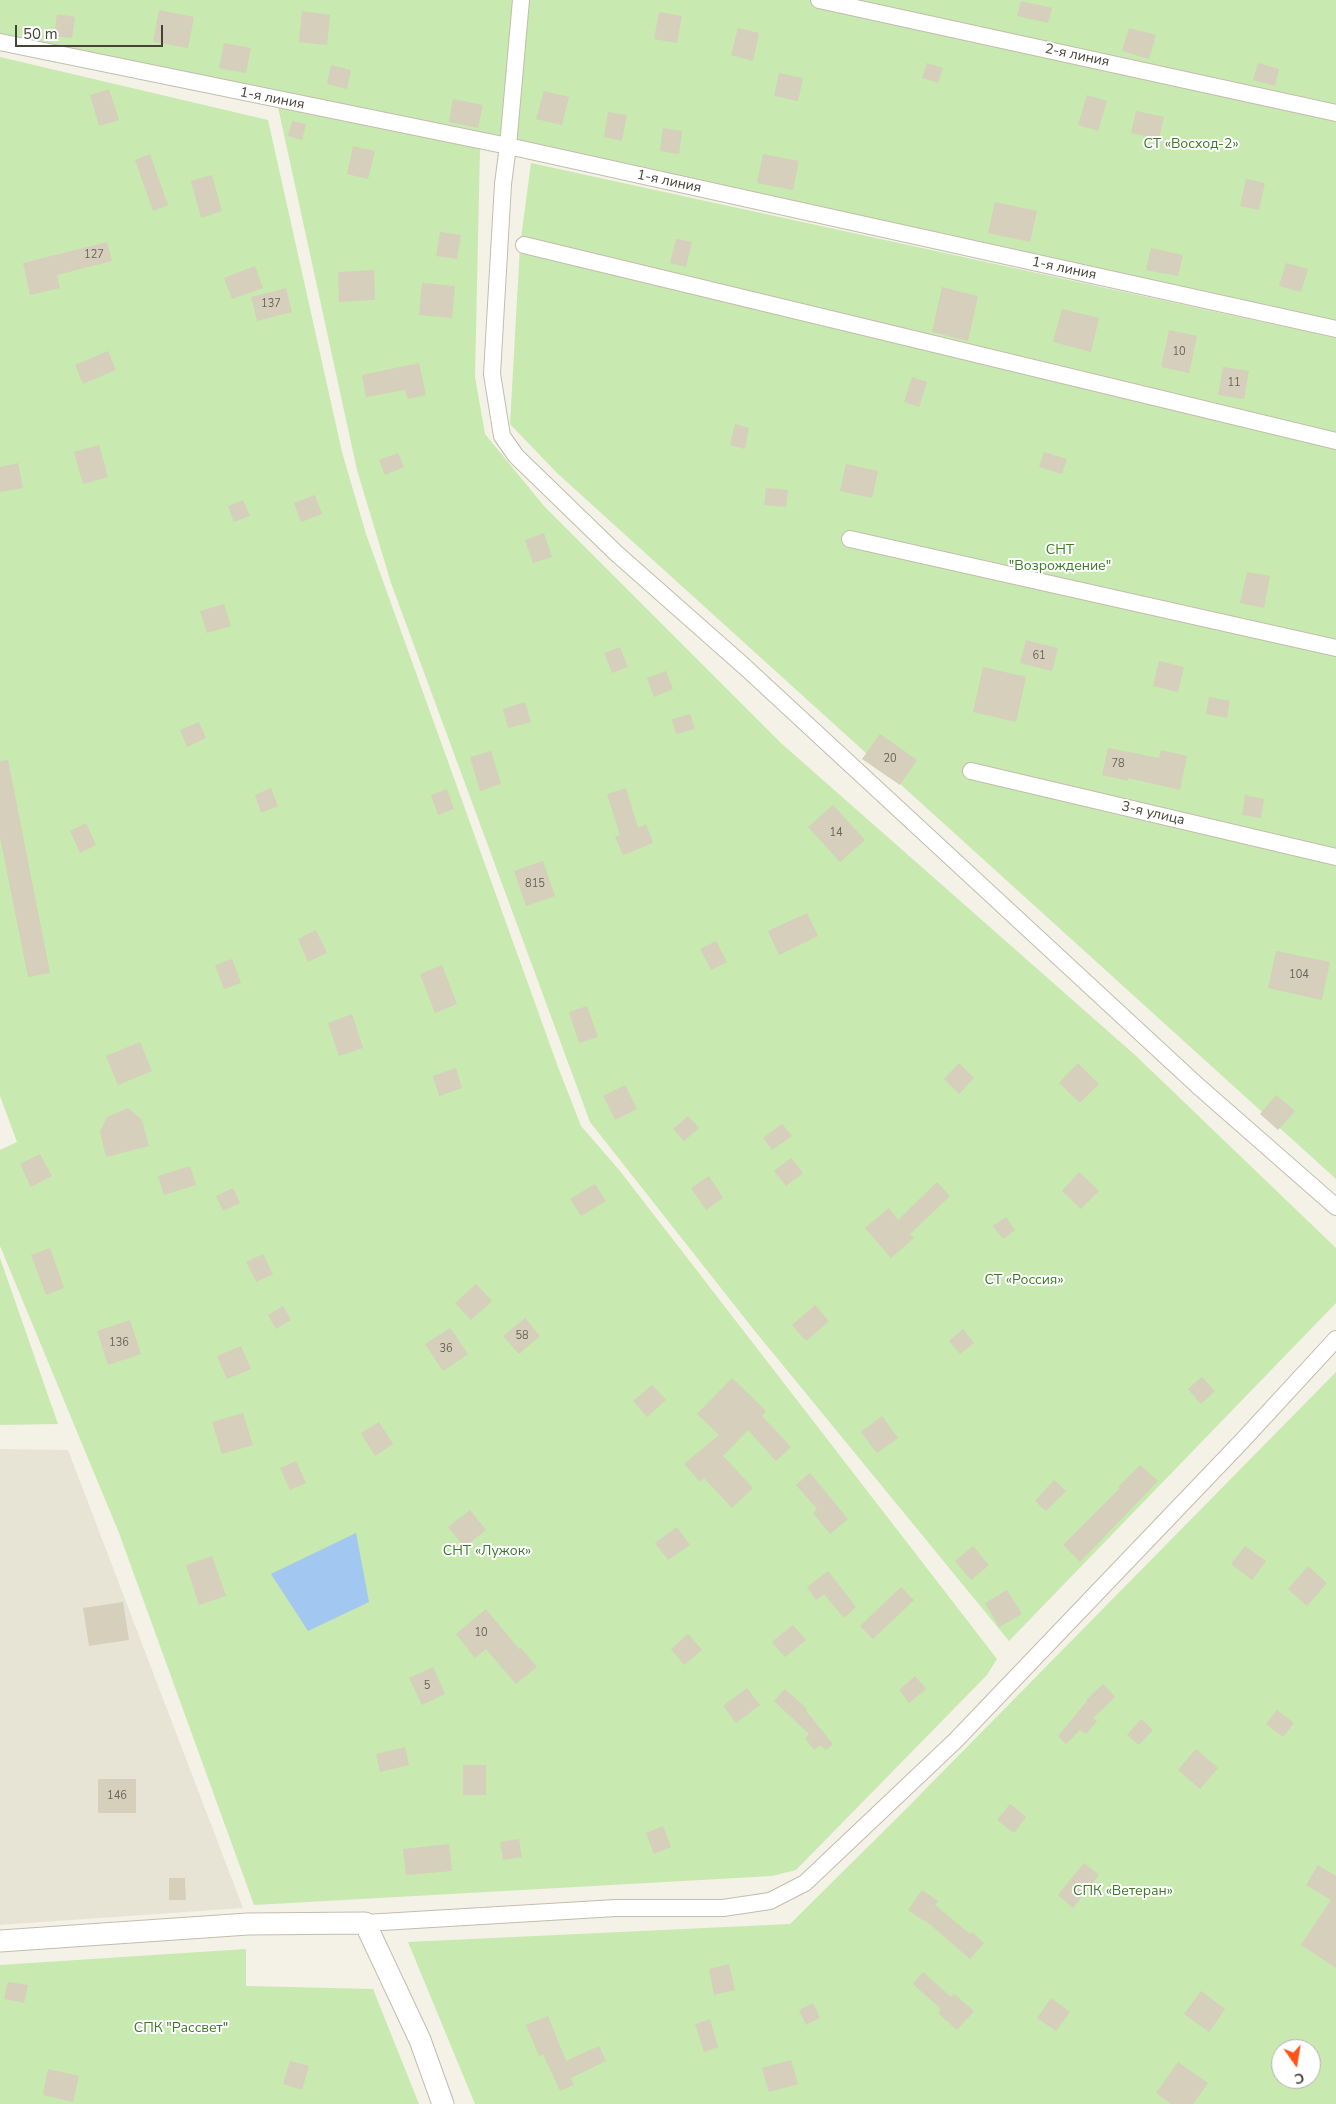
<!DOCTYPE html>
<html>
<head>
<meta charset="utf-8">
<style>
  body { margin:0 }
  #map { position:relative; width:1336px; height:2104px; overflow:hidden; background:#f4f1e7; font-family:"Nunito Sans",sans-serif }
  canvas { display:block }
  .north { position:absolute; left:1271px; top:2039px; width:50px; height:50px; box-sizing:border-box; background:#fff; border:1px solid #b5b3af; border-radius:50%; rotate:167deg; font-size:14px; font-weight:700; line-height:20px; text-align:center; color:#474236 }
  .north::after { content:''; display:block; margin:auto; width:18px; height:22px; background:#fd5415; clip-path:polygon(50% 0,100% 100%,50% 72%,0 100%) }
  .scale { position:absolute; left:15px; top:25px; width:148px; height:22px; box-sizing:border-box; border:2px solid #474236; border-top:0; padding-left:6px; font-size:15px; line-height:18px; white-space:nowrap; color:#474236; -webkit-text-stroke:4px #fff; paint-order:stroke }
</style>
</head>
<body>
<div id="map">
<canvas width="1336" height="2104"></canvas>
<div class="north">С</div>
<div class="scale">50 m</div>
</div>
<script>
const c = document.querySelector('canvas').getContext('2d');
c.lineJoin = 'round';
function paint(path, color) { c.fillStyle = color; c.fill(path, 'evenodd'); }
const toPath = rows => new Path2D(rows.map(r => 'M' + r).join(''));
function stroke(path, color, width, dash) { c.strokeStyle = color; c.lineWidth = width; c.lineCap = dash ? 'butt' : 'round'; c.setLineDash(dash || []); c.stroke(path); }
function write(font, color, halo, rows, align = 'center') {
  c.font = font + ' "Nunito Sans",sans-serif'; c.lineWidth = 4; c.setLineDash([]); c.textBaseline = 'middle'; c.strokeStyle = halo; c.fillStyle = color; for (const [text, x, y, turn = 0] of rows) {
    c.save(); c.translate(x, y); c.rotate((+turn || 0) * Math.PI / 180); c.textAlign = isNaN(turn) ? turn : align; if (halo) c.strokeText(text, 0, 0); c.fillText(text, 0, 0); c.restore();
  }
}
const residential = toPath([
  [0,1449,68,1450,243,1908,0,1925]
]);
const green = toPath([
  [0,0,1336,0,1336,324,0,36],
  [0,57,268,120,342,452,366,534,558,1067,581,1126,620,1171,997,1659,987,1675,796,1870,772,1876,254,1905,119,1533,0,1246,0,1150,17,1142,0,1096],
  [278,107,480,147,475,377,485,434,544,506,782,744,1135,1055,1336,1248,1336,1303,1009,1641,754,1330,590,1122,391,583,357,470],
  [531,163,1336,338,1336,1179,557,473,510,424,520,246],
  [0,1258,58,1424,0,1425],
  [1336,1372,1336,2104,475,2104,408,1942,790,1924,902,1813],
  [1281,2049,1311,2049,1311,2079,1281,2079],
  [246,1949,246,1986,373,1989,419,2104,0,2104,0,1965]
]);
const water = toPath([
  [356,1533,369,1602,308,1631,271,1574]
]);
const building = toPath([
  [1021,1,1052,8,1048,23,1017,16],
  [159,10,194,17,188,48,153,42],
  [302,11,330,15,327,45,299,42],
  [659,12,682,16,677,43,654,39],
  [57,14,75,17,72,38,54,36],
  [738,28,759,33,753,61,731,55],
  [1129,28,1156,35,1149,59,1122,51],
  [224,43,251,48,246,73,219,68],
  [927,63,943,68,938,83,922,78],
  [1258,63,1279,69,1275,86,1253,80],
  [331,65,351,70,347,89,327,84],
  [779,73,803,78,798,101,774,96],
  [109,89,119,120,99,126,90,95],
  [544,91,569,97,562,125,536,119],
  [1087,95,1107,101,1098,131,1078,125],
  [453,99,483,105,478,128,449,122],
  [1136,111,1164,117,1159,139,1131,133],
  [608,112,627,115,622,141,604,137],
  [292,121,306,124,302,140,288,136],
  [663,128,682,131,679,154,660,151],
  [353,146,375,151,368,179,347,174],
  [150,154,168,205,153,211,135,160],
  [763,154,799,161,793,190,757,183],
  [212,175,222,211,201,218,191,181],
  [1246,179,1265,183,1259,210,1240,206],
  [995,202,1037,211,1030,242,988,233],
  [440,232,461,235,457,259,436,256],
  [676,239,692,242,686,267,670,263],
  [107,242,112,261,57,275,60,288,30,295,23,263],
  [1151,248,1183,255,1178,276,1146,270],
  [1286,263,1308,269,1301,292,1279,286],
  [255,266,263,288,232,299,224,278],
  [374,270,375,300,339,302,338,272],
  [422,283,455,286,452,318,419,315],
  [942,287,978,296,968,341,932,332],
  [286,288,292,312,257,321,251,297],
  [1062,309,1099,318,1091,352,1053,342],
  [1169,330,1197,336,1189,373,1161,367],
  [108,351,116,370,83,384,75,365],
  [419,363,426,395,408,399,405,390,366,397,362,375],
  [1223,367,1249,371,1244,399,1218,395],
  [912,377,927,382,919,407,904,402],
  [735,424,749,428,745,449,730,445],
  [99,445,108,477,83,484,74,452],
  [1044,452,1067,459,1062,474,1039,467],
  [398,453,404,467,385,475,379,460],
  [18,463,23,488,0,492,0,467],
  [846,464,878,471,872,498,840,491],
  [766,488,788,490,786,507,764,505],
  [315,495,322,514,301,522,294,503],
  [243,500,250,516,234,522,228,506],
  [544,533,552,557,533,563,525,540],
  [1247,572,1270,576,1264,608,1240,603],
  [224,604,231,626,207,633,200,611],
  [1026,640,1058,648,1052,671,1020,663],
  [620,647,628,667,612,673,604,653],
  [1159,661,1184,667,1178,692,1153,686],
  [983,667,1026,677,1016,722,973,712],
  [666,671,673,689,654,697,647,678],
  [1209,697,1230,701,1227,718,1206,714],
  [525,702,531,722,508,728,503,709],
  [690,714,695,729,676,734,672,719],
  [199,722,206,738,187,747,180,730],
  [880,734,917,760,900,785,862,759],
  [1108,748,1159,758,1161,750,1187,756,1180,790,1128,778,1128,781,1102,775],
  [491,751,501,784,480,791,470,757],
  [8,760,50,973,28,977,0,837,0,761],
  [271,788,278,806,261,813,255,795],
  [626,788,638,828,646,824,653,843,623,855,615,837,620,835,607,794],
  [447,789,454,809,438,815,431,795],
  [1245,795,1264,799,1261,818,1242,815],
  [833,805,865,840,840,862,808,827],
  [86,823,96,845,80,853,70,831],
  [543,861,555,896,526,906,514,871],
  [807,913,818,936,779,955,768,931],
  [316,930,327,953,308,962,298,939],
  [716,941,727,962,711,970,700,949],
  [1276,951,1330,962,1322,1000,1268,988],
  [232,959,241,983,224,989,215,965],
  [442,965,457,1004,435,1013,420,974],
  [587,1006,598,1037,579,1043,569,1012],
  [352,1014,363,1048,339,1056,328,1023],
  [140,1042,152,1071,118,1085,106,1056],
  [959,1063,974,1078,959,1094,944,1079],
  [1078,1063,1099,1084,1080,1103,1059,1083],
  [456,1068,462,1088,439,1096,433,1076],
  [625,1085,637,1109,615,1120,603,1096],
  [1276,1095,1295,1111,1278,1130,1260,1114],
  [128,1108,142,1120,149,1146,106,1157,100,1132,107,1117],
  [688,1116,699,1128,684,1141,673,1129],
  [782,1124,792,1136,772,1150,763,1138],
  [40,1154,52,1176,31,1187,20,1164],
  [791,1158,803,1173,786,1186,774,1171],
  [190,1166,196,1185,164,1195,158,1176],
  [1079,1172,1099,1191,1081,1209,1062,1191],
  [709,1176,723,1198,706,1210,691,1188],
  [937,1182,950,1196,910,1234,914,1238,891,1258,865,1228,889,1208,898,1220],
  [595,1184,606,1201,581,1216,570,1199],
  [233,1188,240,1203,223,1211,216,1196],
  [1006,1217,1015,1230,1003,1239,993,1226],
  [50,1248,64,1288,46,1295,31,1255],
  [263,1254,273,1274,256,1282,246,1262],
  [476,1284,492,1301,471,1320,455,1303],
  [815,1305,829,1321,806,1341,792,1325],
  [283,1306,291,1320,276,1329,268,1315],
  [525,1318,540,1336,519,1354,503,1336],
  [130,1320,141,1354,108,1365,97,1331],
  [450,1328,468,1354,443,1371,425,1344],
  [963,1329,974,1343,960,1354,949,1341],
  [241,1346,251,1369,227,1379,217,1356],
  [1202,1377,1215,1391,1201,1404,1188,1389],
  [732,1378,766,1411,762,1416,791,1447,776,1461,748,1430,723,1456,753,1488,732,1508,704,1478,700,1482,684,1464,719,1435,697,1414],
  [652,1385,666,1400,647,1417,633,1401],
  [243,1413,253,1445,222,1454,212,1422],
  [882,1416,898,1438,877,1453,861,1432],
  [379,1422,393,1444,375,1456,361,1433],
  [296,1461,306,1483,290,1490,280,1468],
  [1140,1465,1158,1481,1080,1562,1063,1545,1120,1488,1118,1487],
  [810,1473,848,1519,830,1534,813,1513,817,1509,796,1485],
  [1054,1480,1066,1491,1046,1511,1035,1501],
  [470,1510,486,1530,464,1547,448,1527],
  [677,1527,690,1545,668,1560,655,1543],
  [973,1546,989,1565,971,1580,955,1561],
  [1245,1546,1266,1561,1252,1580,1231,1564],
  [212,1556,226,1596,199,1605,186,1565],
  [1308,1566,1327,1583,1307,1606,1288,1589],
  [828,1571,856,1607,844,1618,824,1594,816,1600,807,1587],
  [901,1587,914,1600,873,1639,860,1626],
  [1007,1590,1022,1614,999,1627,985,1603],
  [123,1602,129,1640,89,1646,83,1608],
  [486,1609,519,1649,521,1648,537,1667,516,1684,486,1649,475,1658,456,1634],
  [793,1625,806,1640,785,1657,772,1642],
  [688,1634,702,1650,684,1665,671,1649],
  [433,1667,445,1694,422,1705,409,1678],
  [915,1676,926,1689,909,1703,899,1690],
  [1103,1684,1115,1697,1093,1718,1097,1721,1086,1734,1080,1730,1066,1744,1058,1736,1087,1701,1086,1700],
  [747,1688,760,1705,736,1723,723,1706],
  [785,1689,807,1709,806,1711,833,1744,826,1750,820,1745,814,1750,805,1738,809,1734,774,1701],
  [1277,1710,1294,1723,1283,1737,1266,1724],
  [1141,1719,1153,1730,1139,1745,1127,1735],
  [405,1747,409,1765,380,1772,376,1754],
  [1196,1749,1218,1768,1200,1789,1178,1770],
  [463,1765,486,1765,486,1795,463,1795],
  [98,1779,136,1779,136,1813,98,1813],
  [1010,1804,1026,1817,1014,1833,997,1820],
  [663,1826,671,1847,654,1854,646,1833],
  [519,1839,522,1857,503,1860,500,1842],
  [449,1844,452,1871,406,1875,403,1849],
  [1084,1863,1099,1875,1073,1908,1058,1895],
  [1318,1865,1336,1876,1336,1968,1301,1945,1331,1900,1306,1885],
  [169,1878,185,1878,186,1900,169,1900],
  [922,1890,938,1901,935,1905,970,1934,972,1932,984,1943,970,1959,925,1920,924,1921,908,1910],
  [729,1964,735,1990,714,1995,709,1969],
  [923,1972,951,1997,954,1994,974,2011,957,2030,938,2013,941,2009,913,1984],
  [8,1982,28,1985,24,2003,4,1999],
  [1201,1991,1225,2009,1209,2032,1184,2014],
  [1051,1998,1070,2012,1056,2031,1037,2018],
  [813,2003,820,2018,806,2025,799,2010],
  [548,2016,566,2061,599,2046,606,2061,571,2078,574,2085,560,2091,543,2054,539,2056,526,2025],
  [710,2019,718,2047,704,2052,695,2024],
  [791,2060,798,2084,769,2092,762,2068],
  [290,2061,309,2066,302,2090,283,2084],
  [1178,2062,1208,2083,1193,2104,1171,2104,1156,2093],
  [48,2069,79,2076,73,2102,43,2095]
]);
const minor = toPath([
  [521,0,508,146,503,184,492,374,502,436,516,456,616,553,745,667,1198,1086,1336,1207],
  [819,0,1336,113],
  [0,42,508,146,1336,329],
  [524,245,1336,441],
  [850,539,1336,648],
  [971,771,1336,857],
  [365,1923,616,1908,723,1908,770,1901,805,1883,956,1740,1242,1441,1336,1339]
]);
const tertiary = toPath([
  [0,1941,248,1924,365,1923,420,2040,443,2104]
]);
const numberNames = [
  ["127",94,255],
  ["137",271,304],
  ["10",1179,352],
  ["11",1234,383],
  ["61",1039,656],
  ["20",890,759],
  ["78",1118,764],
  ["14",836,833],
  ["815",535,884],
  ["104",1299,975],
  ["58",522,1336],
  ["136",119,1343],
  ["36",446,1349],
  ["10",481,1633],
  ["5",427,1686],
  ["146",117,1796]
];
const streetNames = [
  ["2-я линия",1077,56,12],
  ["1-я линия",272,99,11],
  ["1-я линия",669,182,12],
  ["1-я линия",1064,269,12],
  ["3-я улица",1153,814,13]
];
const parkNames = [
  ["СТ «Восход-2»",1191,145],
  ["СНТ",1060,551],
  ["\"Возрождение\"",1060,567],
  ["СТ «Россия»",1024,1281],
  ["СНТ «Лужок»",487,1552],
  ["СПК «Ветеран»",1123,1892],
  ["СПК \"Рассвет\"",181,2029]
];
paint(residential, '#e8e4d5');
paint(green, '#c8e9af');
paint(water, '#a2c7f1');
paint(building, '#d6cfbc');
stroke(minor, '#c2bdac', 18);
stroke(tertiary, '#c2bdac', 23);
stroke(minor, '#fff', 16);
stroke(tertiary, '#fff', 21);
write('11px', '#6b6558', null, numberNames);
write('14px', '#474236', '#fff', streetNames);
write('14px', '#3d7a28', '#fff', parkNames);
</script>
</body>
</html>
